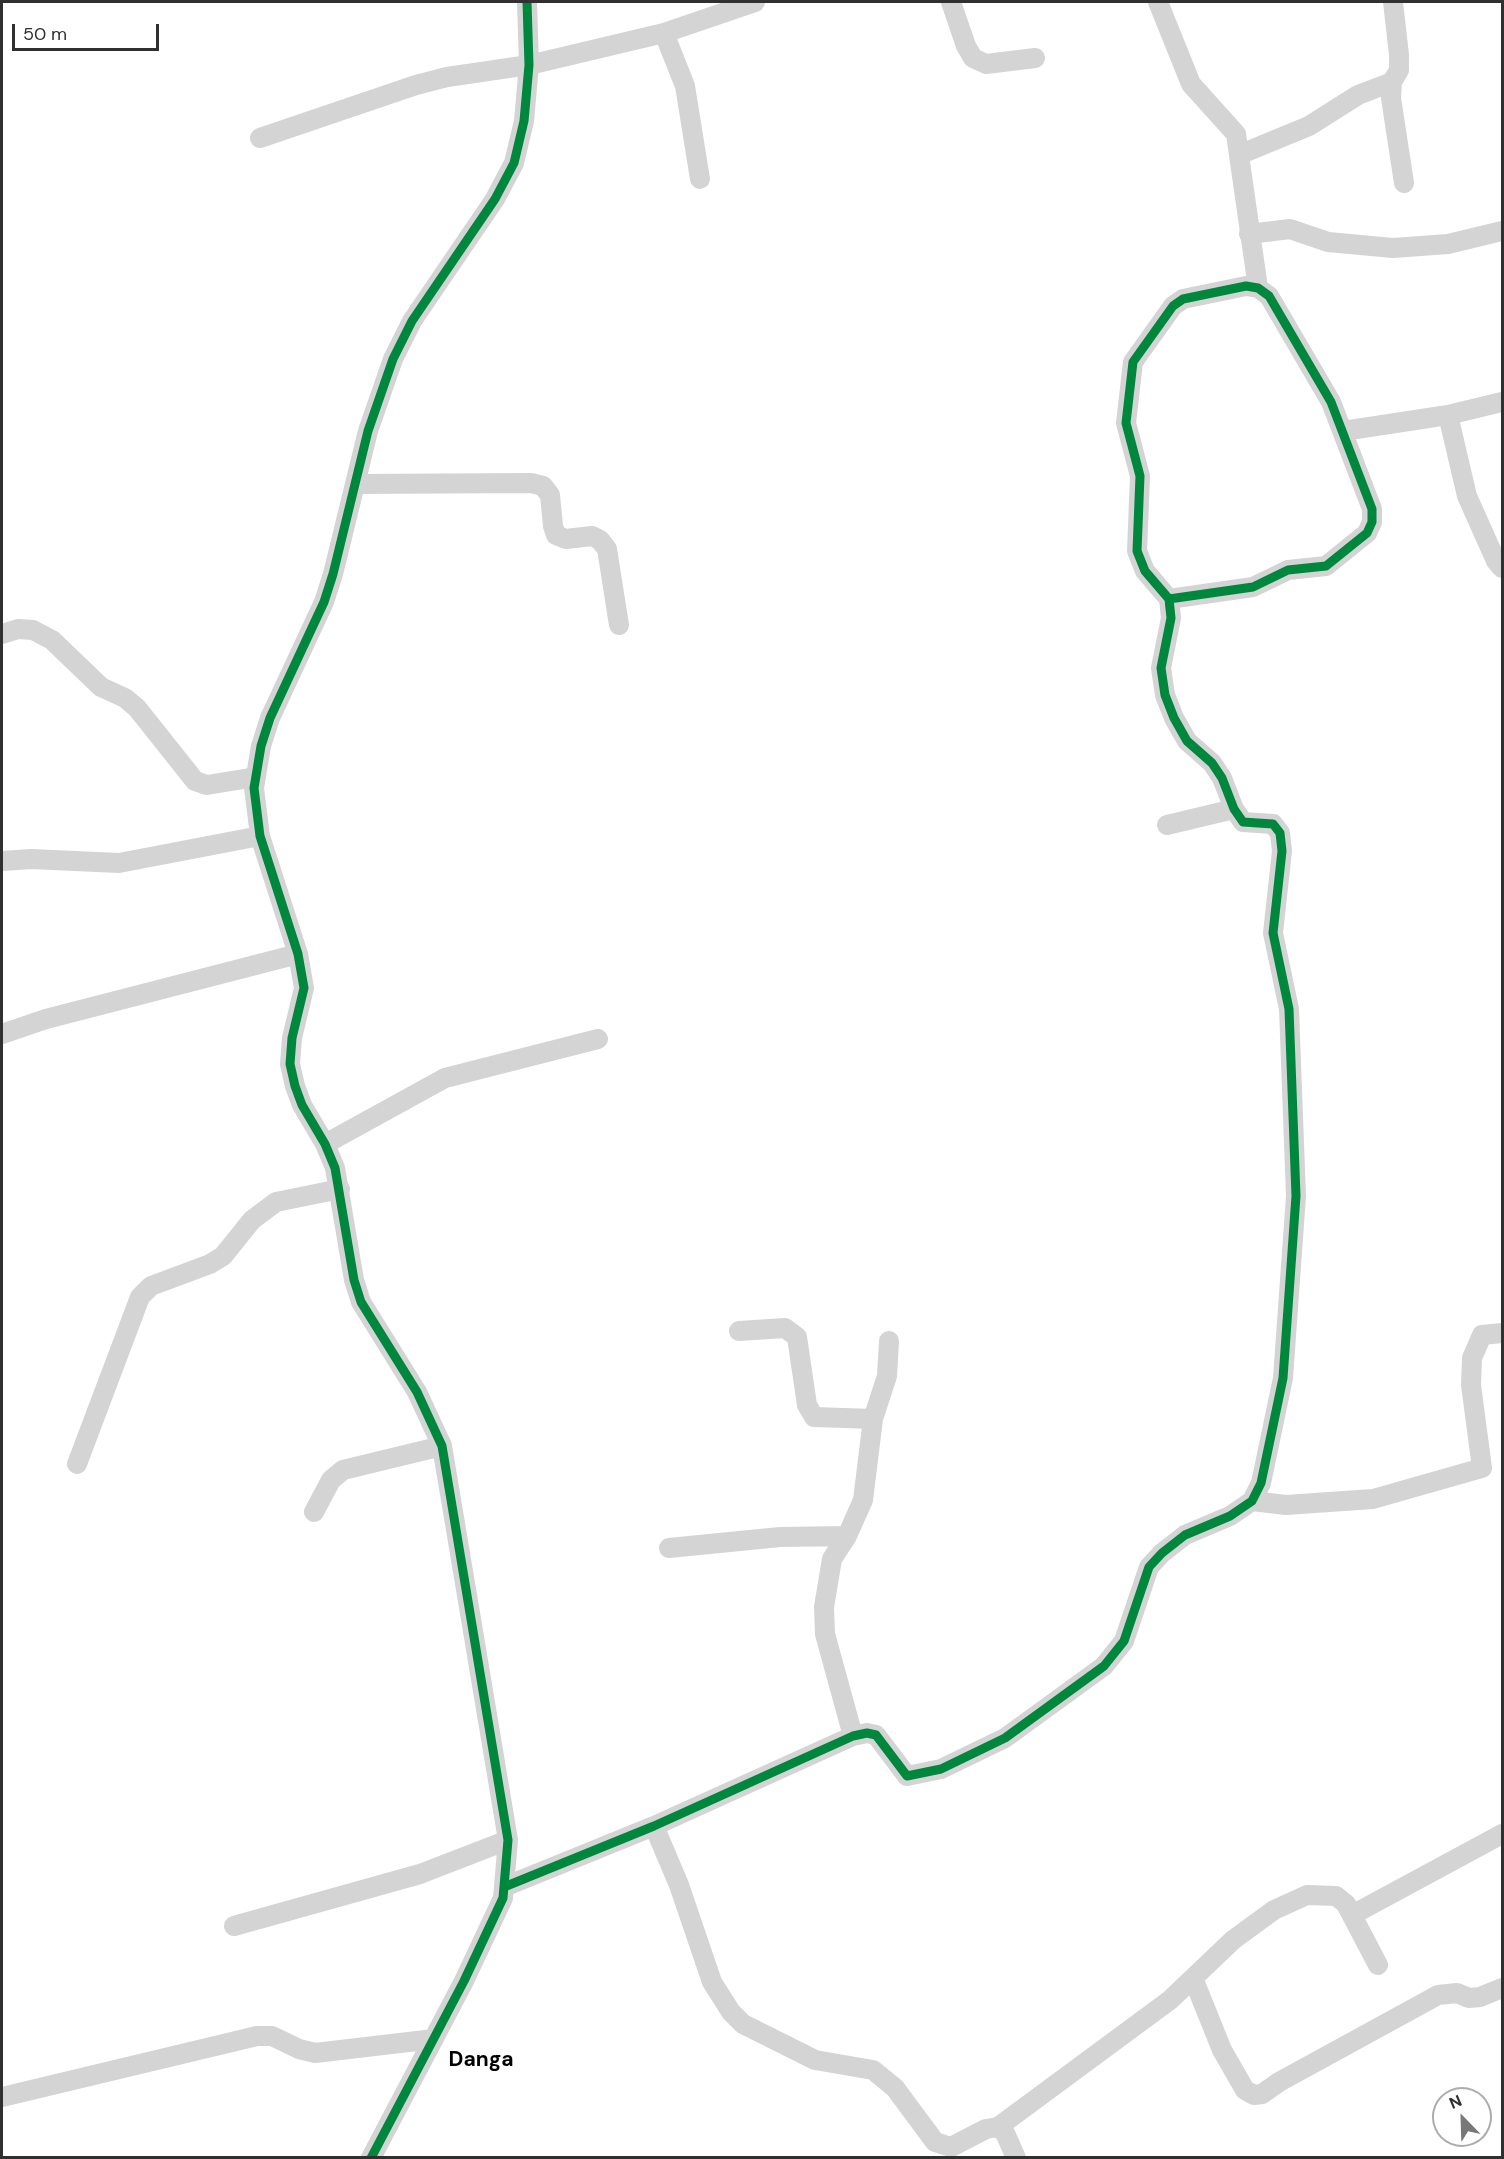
<!DOCTYPE html>
<html>
<head>
<meta charset="utf-8">
<style>
  body { margin:0 }
  #map { position:relative; width:1504px; height:2159px; overflow:hidden; background:#fff; font-family:"DM Sans",sans-serif }
  canvas { display:block }
  .frame { position:absolute; inset:0; border:3px solid #303030; pointer-events:none }
  .north { position:absolute; left:1432px; top:2087px; width:60px; height:60px; box-sizing:border-box; background:#fff; border:2px solid #acacac; border-radius:50%; rotate:337deg; font-size:16px; font-weight:700; line-height:24px; text-align:center; color:#303030 }
  .north::after { content:''; display:block; margin:auto; width:21px; height:27px; background:#787878; clip-path:polygon(50% 0,100% 100%,50% 72%,0 100%) }
  .scale { position:absolute; left:12px; top:24px; width:147px; height:27px; box-sizing:border-box; border:3px solid #303030; border-top:0; padding-left:8px; font-size:18px; line-height:21px; white-space:nowrap; color:#303030; -webkit-text-stroke:4px #fff; paint-order:stroke }
</style>
</head>
<body>
<div id="map">
<canvas width="1504" height="2159"></canvas>
<div class="frame"></div>
<div class="north">N</div>
<div class="scale">50 m</div>
</div>
<script>
const c = document.querySelector('canvas').getContext('2d');
c.lineJoin = 'round';
const toPath = rows => new Path2D(rows.map(r => 'M' + r).join(''));
function stroke(path, color, width, dash) { c.strokeStyle = color; c.lineWidth = width; c.lineCap = dash ? 'butt' : 'round'; c.setLineDash(dash || []); c.stroke(path); }
function write(font, color, halo, rows, align = 'center') {
  c.font = font + ' "DM Sans",sans-serif'; c.lineWidth = 6; c.setLineDash([]); c.textBaseline = 'middle'; c.strokeStyle = halo; c.fillStyle = color; for (const [text, x, y, turn = 0] of rows) {
    c.save(); c.translate(x, y); c.rotate((+turn || 0) * Math.PI / 180); c.textAlign = isNaN(turn) ? turn : align; if (halo) c.strokeText(text, 0, 0); c.fillText(text, 0, 0); c.restore();
  }
}
const minor = toPath([
  [951,2,966,46,973,58,986,64,1035,58],
  [1158,2,1191,84,1236,134,1258,288],
  [1393,2,1399,55,1399,70,1392,82,1391,98,1404,183],
  [664,33,685,86,700,179],
  [260,138,416,85,447,77,529,65,664,33,755,2],
  [1241,154,1309,126,1358,95,1392,82],
  [1249,234,1290,229,1328,242,1393,248,1448,244,1502,231],
  [1448,415,1467,496,1496,561,1502,568],
  [1343,431,1448,415,1502,402],
  [355,484,531,483,543,486,550,495,553,526,556,535,566,539,592,536,600,540,607,549,619,625],
  [2,634,18,629,33,630,52,640,101,687,125,698,137,708,195,781,207,785,256,777],
  [1167,825,1234,809],
  [2,861,31,859,119,863,260,836],
  [2,1034,46,1019,298,954],
  [325,1144,445,1078,598,1039],
  [739,1331,785,1328,797,1337,807,1405,814,1417,873,1419],
  [77,1464,140,1297,151,1286,210,1264,223,1256,252,1220,276,1202,340,1189],
  [1252,1501,1286,1505,1373,1499,1482,1468,1471,1385,1472,1358,1482,1335,1502,1333],
  [314,1512,331,1480,343,1470,442,1446],
  [669,1548,780,1537,847,1536],
  [853,1736,825,1634,824,1607,832,1559,847,1536,863,1500,873,1419,887,1376,889,1341],
  [654,1826,679,1885,712,1982,731,2012,743,2024,815,2060,873,2070,895,2088,935,2142,951,2147,986,2129,998,2127,1005,2133,1016,2158],
  [504,1887,654,1826,853,1736,867,1733,876,1735,907,1776,941,1769,1005,1738,1104,1666,1124,1641,1149,1567,1162,1553,1185,1535,1230,1516,1252,1501,1261,1483,1283,1378,1296,1196,1289,1009,1273,933,1282,851,1280,833,1273,824,1243,822,1234,809,1222,778,1212,763,1187,741,1174,718,1165,695,1161,668,1171,618,1169,599,1145,571,1137,551,1140,476,1126,423,1133,362,1173,306,1183,299,1246,286,1258,288,1269,296,1331,402,1372,509,1372,522,1367,533,1326,566,1288,570,1253,587,1169,599],
  [1352,1915,1502,1834],
  [234,1926,420,1874,508,1840],
  [1193,1978,1222,2050,1245,2090,1254,2095,1262,2094,1279,2082,1438,1995,1457,1993,1469,1998,1480,1997,1502,1988],
  [2,2097,257,2036,272,2036,299,2049,315,2053,434,2039],
  [998,2127,1170,2000,1233,1940,1274,1910,1307,1895,1336,1896,1346,1904,1378,1965],
  [371,2158,464,1981,503,1898,508,1840,442,1446,417,1392,361,1302,354,1280,335,1168,325,1144,302,1105,295,1086,290,1064,292,1038,304,988,298,954,260,836,254,788,261,746,270,718,324,602,333,574,368,431,393,359,412,321,495,199,514,163,524,121,529,65,527,2]
]);
const cycleway = toPath([
  [504,1887,654,1826,853,1736,867,1733,876,1735,907,1776,941,1769,1005,1738,1104,1666,1124,1641,1149,1567,1162,1553,1185,1535,1230,1516,1252,1501,1261,1483,1283,1378,1296,1196,1289,1009,1273,933,1282,851,1280,833,1273,824,1243,822,1234,809,1222,778,1212,763,1187,741,1174,718,1165,695,1161,668,1171,618,1169,599,1145,571,1137,551,1140,476,1126,423,1133,362,1173,306,1183,299,1246,286,1258,288,1269,296,1331,402,1372,509,1372,522,1367,533,1326,566,1288,570,1253,587,1169,599],
  [371,2158,464,1981,503,1898,508,1840,442,1446,417,1392,361,1302,354,1280,335,1168,325,1144,302,1105,295,1086,290,1064,292,1038,304,988,298,954,260,836,254,788,261,746,270,718,324,602,333,574,368,431,393,359,412,321,495,199,514,163,524,121,529,65,527,2]
]);
const districtNames = [
  ["Danga",481,2060]
];
stroke(minor, '#d4d4d4', 20);
stroke(cycleway, '#00873e', 9);
write('bold 21px', '#000', '#fff', districtNames);
</script>
</body>
</html>
